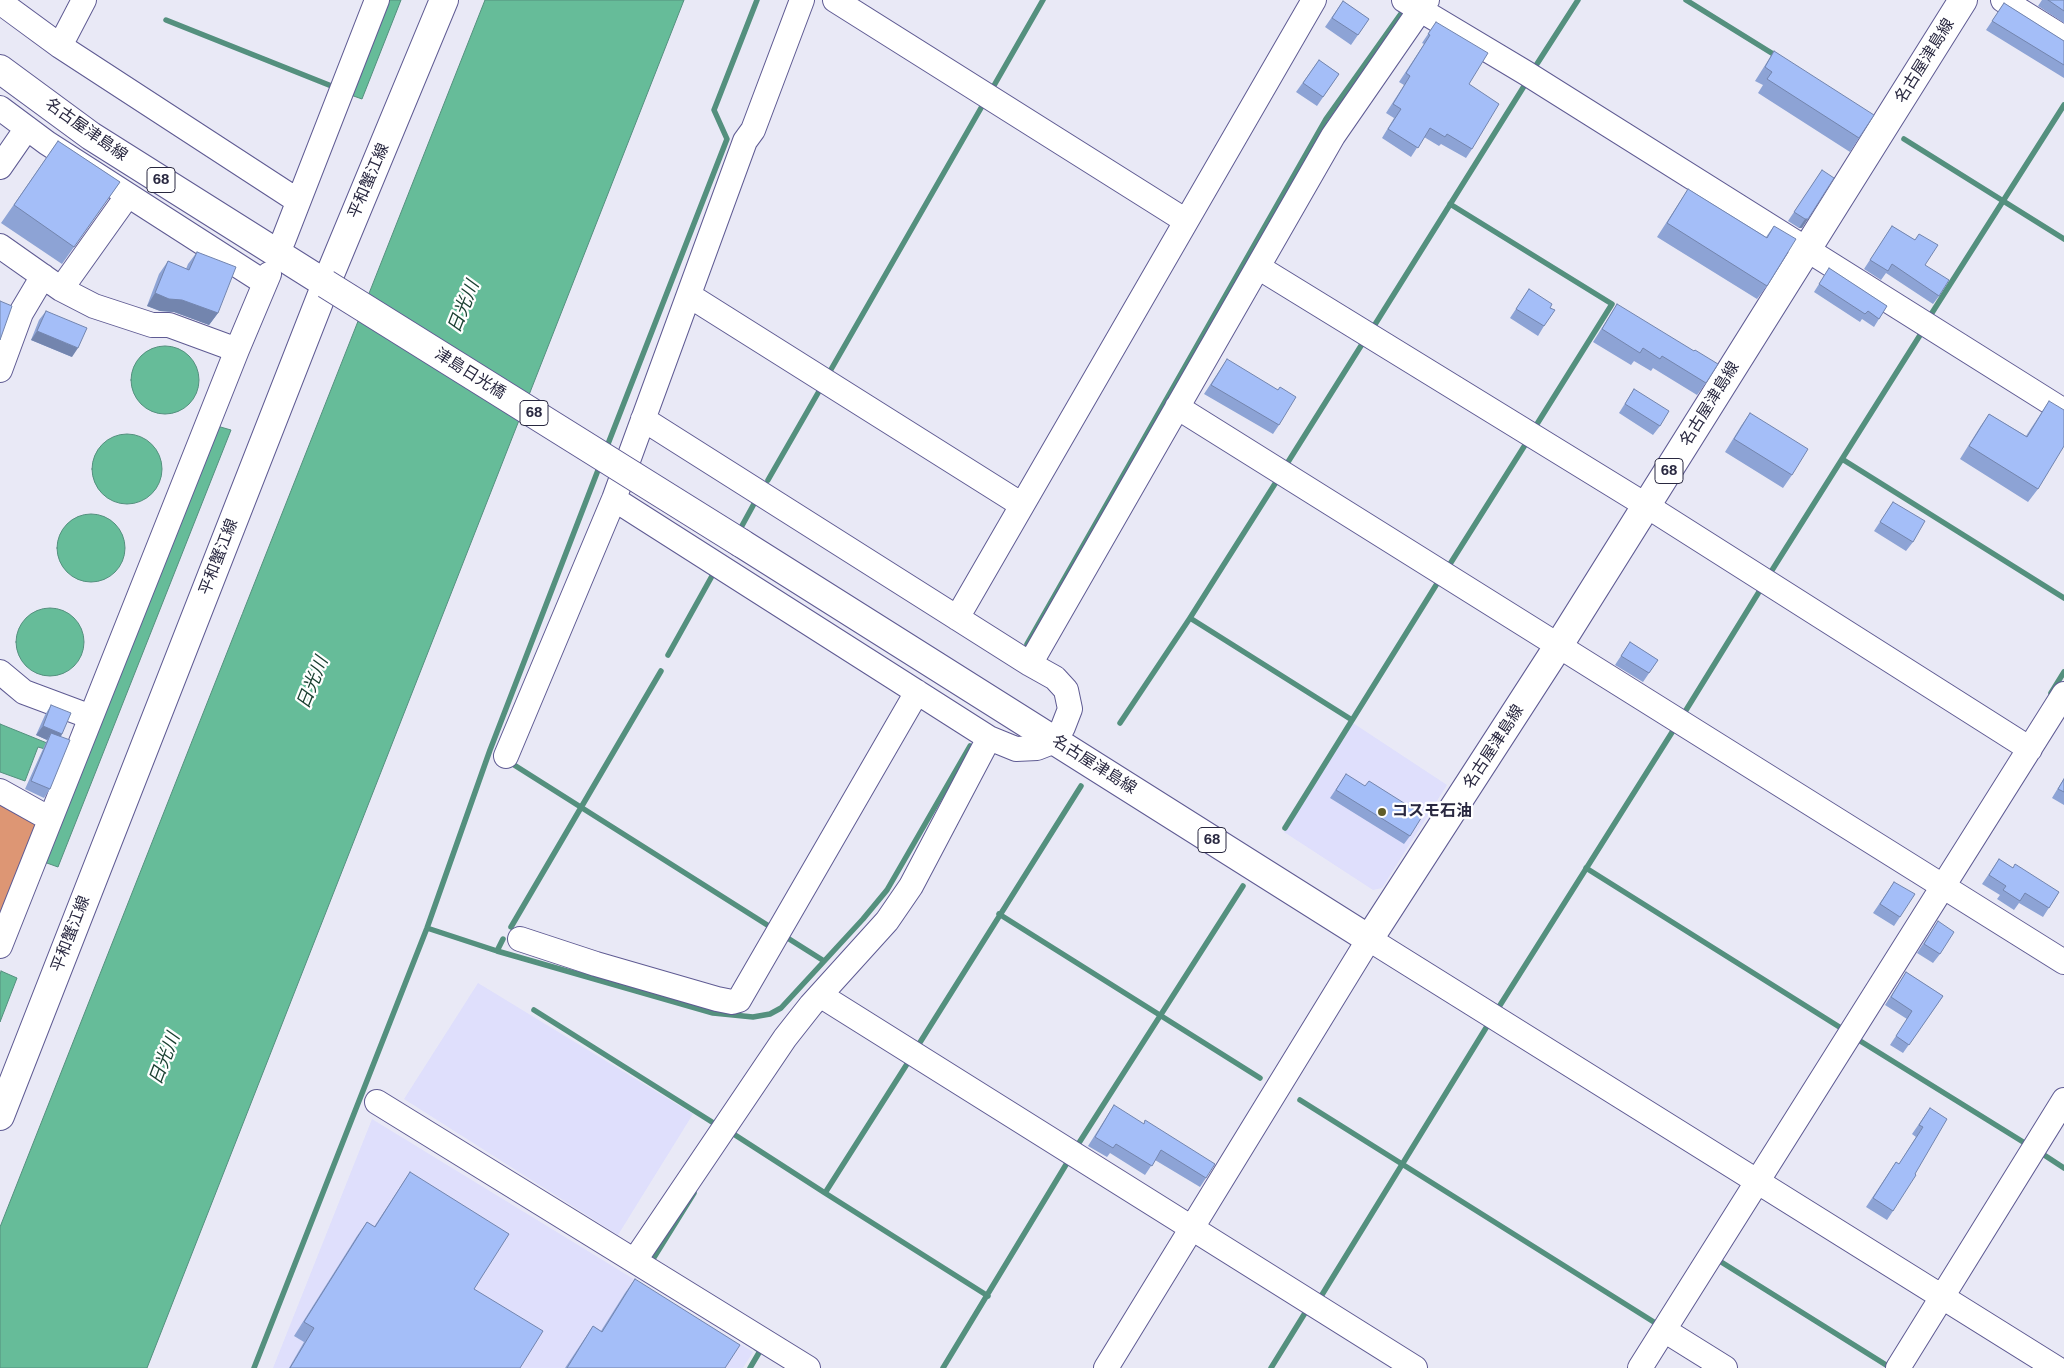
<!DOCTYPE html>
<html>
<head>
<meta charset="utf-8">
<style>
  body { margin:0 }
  canvas { display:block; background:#e9e9f6 }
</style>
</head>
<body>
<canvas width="2064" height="1368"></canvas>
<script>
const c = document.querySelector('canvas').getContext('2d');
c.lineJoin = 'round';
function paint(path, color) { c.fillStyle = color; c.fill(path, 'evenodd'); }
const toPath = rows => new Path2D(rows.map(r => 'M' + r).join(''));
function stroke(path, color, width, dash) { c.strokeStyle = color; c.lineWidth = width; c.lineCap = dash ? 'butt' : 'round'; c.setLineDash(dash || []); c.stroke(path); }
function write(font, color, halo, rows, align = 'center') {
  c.font = font + ' Helvetica,"Noto Sans JP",sans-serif'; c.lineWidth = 4.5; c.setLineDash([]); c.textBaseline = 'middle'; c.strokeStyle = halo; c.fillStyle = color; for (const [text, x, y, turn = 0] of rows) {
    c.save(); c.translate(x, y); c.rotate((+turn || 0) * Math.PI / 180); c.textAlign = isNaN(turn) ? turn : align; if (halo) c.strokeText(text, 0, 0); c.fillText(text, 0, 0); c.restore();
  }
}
const built = toPath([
  [1353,723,1447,785,1382,888,1373,890,1284,832],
  [478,983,693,1114,618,1235,404,1099],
  [372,1119,753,1352,743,1368,273,1368]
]);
const forest = toPath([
  [0,799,38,820,0,917]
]);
const water = toPath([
  [386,0,401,0,362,99,348,94,386,0],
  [485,0,684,0,147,1368,0,1368,0,1227,485,0],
  '131 380a34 34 0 1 1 68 0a34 34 0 1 1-68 0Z',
  [217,426,231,430,58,867,44,862,217,426],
  '92 469a35 35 0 1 1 70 0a35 35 0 1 1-70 0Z',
  '57 548a34 34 0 1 1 68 0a34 34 0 1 1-68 0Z',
  '16 642a34 34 0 1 1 68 0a34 34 0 1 1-68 0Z',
  [0,724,47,743,45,749,38,747,25,781,0,772,0,724],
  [1,971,17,978,0,1022,0,975,1,971]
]);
const stream = toPath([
  [1686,0,1778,57],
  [166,20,334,87],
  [1535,67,1578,0],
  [992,89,1043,0],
  [1904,139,2064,239],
  [1450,204,1612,304,1537,424],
  [1930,316,2064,105],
  [1374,326,1526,83],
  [829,373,985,101],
  [606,449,727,139,714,110,757,0],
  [1842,459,2064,598],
  [1288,462,1364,341],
  [768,480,822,386],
  [738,533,755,502],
  [1450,564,1525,445],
  [1769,575,1922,332],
  [1190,618,1352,720],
  [1027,644,1326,119,1405,8],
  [668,655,712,576],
  [2051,693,2064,672],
  [1683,715,1762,587],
  [1120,723,1190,618,1278,479],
  [511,763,772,928],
  [1285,828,1438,582],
  [1586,868,1841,1028],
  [999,914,1260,1078],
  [511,927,661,671],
  [427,928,497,951,713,1013,753,1017,770,1014,781,1008,793,995,863,919,887,890,970,746],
  [786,937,824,961],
  [497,951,503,939],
  [534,1010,712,1122],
  [1497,1010,1676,726],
  [1857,1039,2028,1145],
  [919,1044,1081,786],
  [1300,1100,1657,1324],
  [730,1137,732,1133,825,1193,907,1064],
  [1077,1146,1243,886],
  [2038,1151,2064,1168],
  [825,1193,988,1296],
  [653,1259,694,1193],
  [1718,1260,1891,1368],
  [1320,1298,1489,1023],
  [254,1368,427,928,490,750,600,465],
  [750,1368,760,1351,756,1348],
  [943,1368,1067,1163],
  [1271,1368,1305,1313]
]);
const minor = toPath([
  [835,0,1186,221],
  [1404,0,1526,73,2064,411],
  [2003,0,2064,38],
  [0,2,60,46,298,201],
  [60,46,84,0],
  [0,108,47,143,265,283],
  [0,167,27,128],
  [283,241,377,0],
  [0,246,61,289,94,306,152,325,169,325,237,350],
  [1258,267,1647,506,2030,749],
  [61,289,128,195],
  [690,296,1022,505],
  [0,370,21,313,43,276],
  [1177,407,2064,962],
  [614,499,989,738,1016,749,1037,748,1055,741,1063,727,1070,709,1066,690,1055,678,1030,664,643,419],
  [957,618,1314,0],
  [1030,664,1333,136,1427,0],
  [0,672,24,692,91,717],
  [506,756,614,499,745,141,753,130,802,0],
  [0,791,50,819],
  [520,939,596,964,717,999,732,1002,739,1000,917,692],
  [0,946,237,350,269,274],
  [820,995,1415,1368],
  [377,1102,808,1368],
  [635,1260,785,1038,811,1005,887,921,911,886,989,738],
  [1664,1330,1725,1368],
  [1106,1368,1369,939,2056,1368],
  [1640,1368,2064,694],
  [1898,1368,2064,1100]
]);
const major = toPath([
  [0,69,91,136,326,284],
  [741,543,1369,939,1559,645,1963,0],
  [0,1116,326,284,444,0]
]);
const majorBridge = toPath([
  [326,284,741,543]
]);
const wall = toPath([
  [2042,0,2064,0,2064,23,2038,6],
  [1343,1,1369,19,1351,45,1325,27],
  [2004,3,2064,41,2064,78,1986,30],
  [1436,22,1469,84,1472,149,1466,158,1441,144,1439,146,1424,137,1411,157,1382,138,1394,118,1386,113,1404,85,1399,82,1424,44,1422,43],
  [1774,51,1859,138,1850,152,1758,93,1763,85,1755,81],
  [1319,60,1339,74,1317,106,1296,92],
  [58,141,120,182,62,264,1,223],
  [1822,170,1802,228,1799,228,1788,221],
  [1688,189,1766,237,1774,226,1767,286,1757,299,1657,237],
  [1892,226,1915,240,1925,265,1939,296,1933,304,1886,273,1881,280,1864,269],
  [197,252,218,313,209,325,174,312,160,311,147,306,159,274,168,261,186,269,188,264],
  [1829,268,1887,306,1874,327,1862,319,1860,322,1814,292],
  [1529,289,1550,308,1544,326,1538,336,1510,318],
  [1617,304,1706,383,1697,395,1653,368,1651,371,1634,361,1631,365,1593,342],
  [46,311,72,357,31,340,39,320],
  [1227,359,1279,425,1273,434,1204,394],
  [1634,389,1660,426,1653,435,1619,413],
  [2049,401,2038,489,2028,502,1960,459,1980,427,1989,414,2026,436],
  [1750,413,1792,475,1783,488,1725,452,1741,426],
  [1893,502,1913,542,1906,551,1874,531],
  [1630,642,1658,660,1643,682,1615,665],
  [51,705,62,734,61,737,50,789,44,798,25,789,47,740,36,735,45,715],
  [1346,774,1410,836,1404,844,1330,798],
  [2064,778,2064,805,2052,798],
  [1999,859,2013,868,2059,892,2043,917,2019,903,2014,910,1997,899,2000,895,1982,884],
  [1894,882,1900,917,1894,926,1873,913],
  [1938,921,1940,954,1933,963,1917,953],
  [1906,972,1943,996,1903,1053,1890,1045,1907,1019,1885,1005],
  [1114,1105,1206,1178,1200,1187,1155,1160,1145,1175,1110,1153,1107,1157,1088,1146],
  [1930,1108,1893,1211,1887,1220,1866,1207,1896,1162,1899,1164,1916,1137,1912,1134],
  [410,1172,474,1289,520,1368,289,1368,304,1342,294,1336,357,1236,367,1222,374,1227],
  [635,1279,725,1368,565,1368,593,1326,601,1331,625,1293]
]);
const shadedWall = toPath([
  [1805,219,1808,219,1802,228,1799,228],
  [155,293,182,300,218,313,209,325,174,312,160,311,147,306],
  [37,331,78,348,72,357,31,340],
  [43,726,62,734,56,744,51,733,47,740,36,735]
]);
const building = toPath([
  [2048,0,2064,0,2064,11,2048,0],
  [1343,1,1369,19,1358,35,1332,18,1343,1],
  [2004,3,2064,41,2064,65,1992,21,2004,3],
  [1436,22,1488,53,1469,84,1499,104,1472,149,1447,134,1445,137,1430,128,1418,148,1388,129,1401,109,1393,104,1410,76,1406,73,1430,35,1428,34,1436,22],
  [1774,51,1874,115,1859,138,1767,79,1772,72,1765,67,1774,51],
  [1319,60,1339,74,1323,97,1303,83,1319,60],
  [58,141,120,182,74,247,14,205,58,141],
  [1822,170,1834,178,1808,219,1805,219,1794,212,1822,170],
  [1688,189,1767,238,1774,226,1796,239,1767,286,1667,223,1688,189],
  [1892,226,1915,240,1919,234,1938,245,1925,265,1949,280,1939,296,1892,264,1888,271,1870,260,1892,226],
  [197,252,236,267,218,313,182,300,169,299,155,293,168,261,189,270,197,252],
  [1829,268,1887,306,1879,319,1868,311,1865,314,1819,284,1829,268],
  [1529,289,1552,304,1550,308,1555,310,1544,326,1516,309,1529,289],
  [0,301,12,306,0,340,0,301],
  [1617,304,1694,351,1695,350,1718,364,1706,383,1662,356,1660,359,1643,348,1640,353,1602,329,1617,304],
  [46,311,87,328,78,348,37,331,46,311],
  [1227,359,1278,390,1280,387,1296,397,1279,425,1211,385,1227,359],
  [1634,389,1669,411,1660,426,1625,404,1634,389],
  [2049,401,2064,410,2064,446,2038,489,1969,446,1989,414,2027,437,2049,401],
  [1750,413,1808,449,1792,475,1734,439,1750,413],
  [1893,502,1925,521,1913,542,1880,522,1893,502],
  [1630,642,1658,660,1649,673,1621,656,1630,642],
  [51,705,71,713,62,734,43,726,51,705],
  [51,733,70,740,50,789,31,781,51,733],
  [1346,774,1365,786,1369,781,1423,815,1410,836,1336,790,1346,774],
  [2064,779,2064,792,2058,789,2064,779],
  [1999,859,2013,868,2015,864,2059,892,2049,908,2025,893,2020,901,2003,890,2006,886,1989,875,1999,859],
  [1894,882,1915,894,1900,917,1880,904,1894,882],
  [1938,921,1954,932,1940,954,1924,944,1938,921],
  [1906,972,1943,996,1909,1045,1896,1036,1912,1011,1891,997,1906,972],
  [1114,1105,1144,1124,1145,1120,1215,1164,1206,1178,1161,1150,1152,1166,1116,1144,1113,1148,1095,1137,1114,1105],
  [1930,1108,1947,1119,1915,1174,1916,1175,1893,1211,1873,1198,1896,1162,1899,1164,1923,1127,1919,1125,1930,1108],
  [410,1172,509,1234,474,1289,543,1331,520,1368,290,1368,314,1328,304,1322,367,1222,375,1227,410,1172],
  [635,1279,740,1345,725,1368,567,1368,593,1326,602,1332,635,1279]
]);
const markers = [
  [1382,812,5,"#605d2a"]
];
const shields = [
  [161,180,28],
  [534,413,28],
  [1669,471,28],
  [1212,840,28]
];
const shieldNames = [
  ["68",161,180],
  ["68",534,413],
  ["68",1669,471],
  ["68",1212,840]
];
const streetNames = [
  ["名古屋津島線",1925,61,-58],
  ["名古屋津島線",86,130,35],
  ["平和蟹江線",369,181,-67],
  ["津島日光橋",470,374,32],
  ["名古屋津島線",1710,404,-58],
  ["平和蟹江線",219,557,-69],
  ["名古屋津島線",1494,747,-57],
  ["名古屋津島線",1094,765,32],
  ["平和蟹江線",71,934,-69]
];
const poiNames = [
  ["コスモ石油",1392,812]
];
const waterNames = [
  ["日光川",464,307,-68],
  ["日光川",313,683,-68],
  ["日光川",165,1059,-69]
];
paint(built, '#dfdffc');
paint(forest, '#dd9674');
paint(water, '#66bc99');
stroke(water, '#54907e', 1);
stroke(stream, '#54907e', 5.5);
stroke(minor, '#5f5b93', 26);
stroke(major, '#5f5b93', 30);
stroke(minor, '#fff', 24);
stroke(major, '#fff', 28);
stroke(majorBridge, '#5f5b93', 30, []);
stroke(majorBridge, '#fff', 28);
paint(wall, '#8da3d5');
paint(shadedWall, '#7385ae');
paint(building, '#a4bef8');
stroke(building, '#7385ae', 1);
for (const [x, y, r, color] of markers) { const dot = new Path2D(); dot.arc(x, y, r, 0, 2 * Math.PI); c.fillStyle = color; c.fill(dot); stroke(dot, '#fff', 2); }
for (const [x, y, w] of shields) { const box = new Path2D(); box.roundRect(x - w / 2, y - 12.5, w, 25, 4); c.fillStyle = '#fff'; c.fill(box); stroke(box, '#292840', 1); }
write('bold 15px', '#292840', null, shieldNames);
write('16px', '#292840', '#fff', streetNames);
write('bold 16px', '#292840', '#fff', poiNames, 'left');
write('italic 18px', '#183e2f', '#fff', waterNames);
</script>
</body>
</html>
